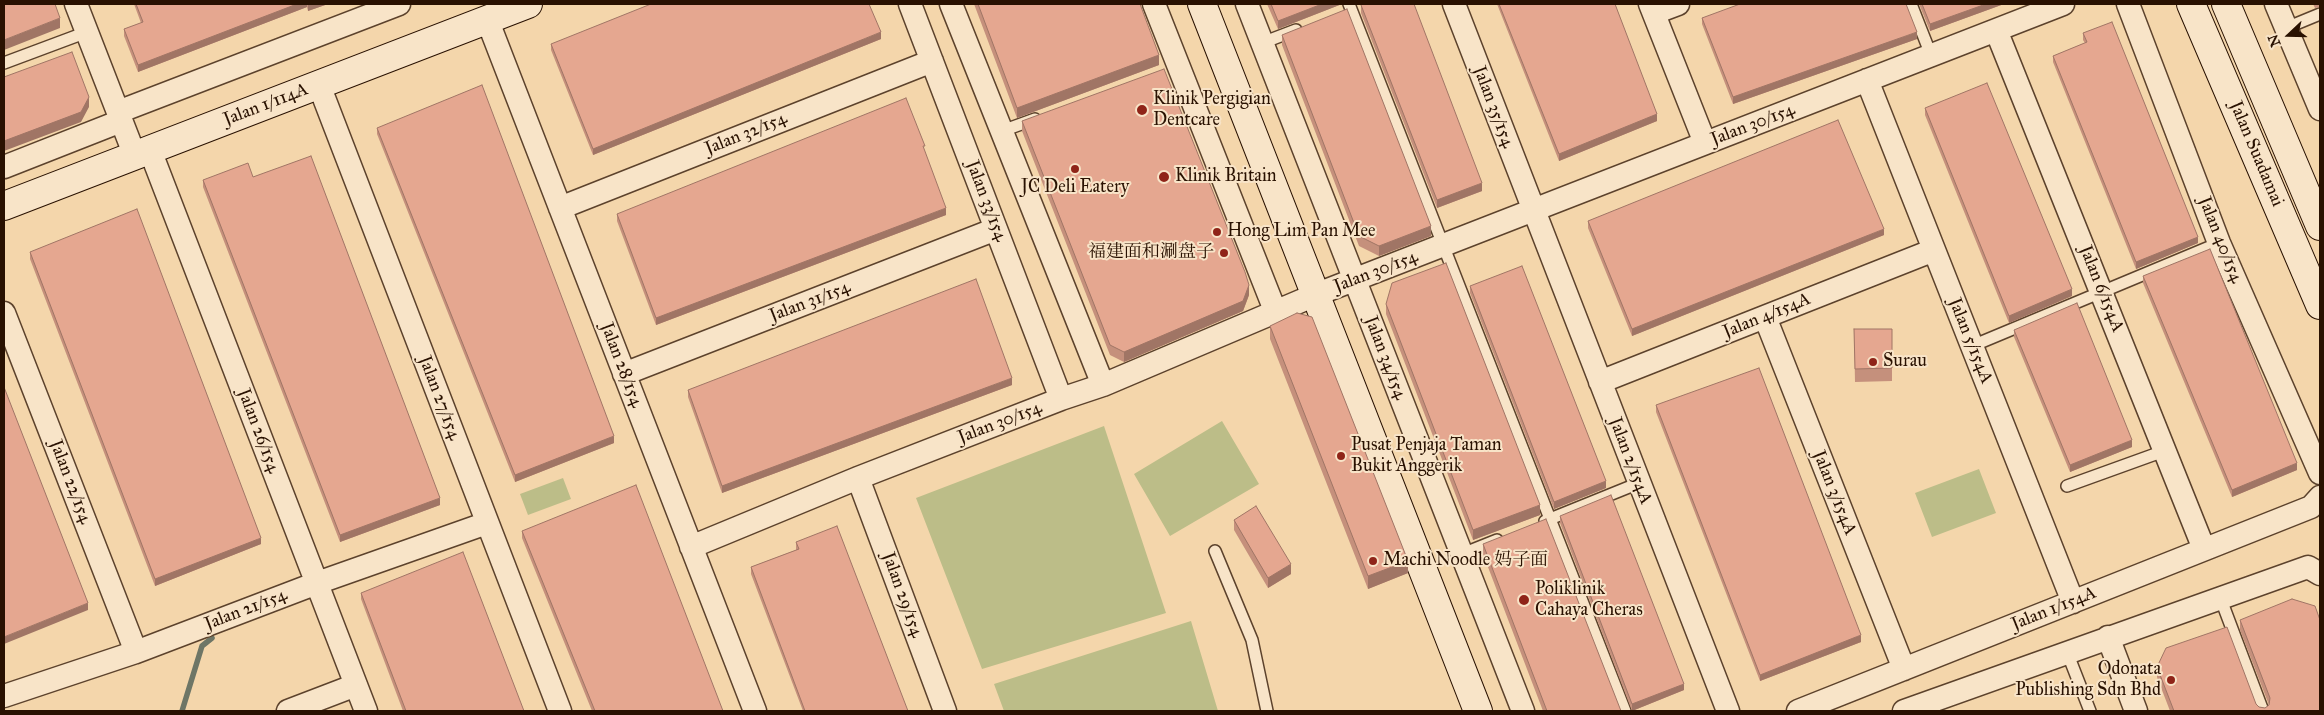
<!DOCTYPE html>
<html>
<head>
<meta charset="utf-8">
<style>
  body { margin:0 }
  #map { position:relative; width:2324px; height:715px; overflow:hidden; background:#f4d6ab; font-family:"IM FELL Great Primer",serif }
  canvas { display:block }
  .frame { position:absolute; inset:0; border:5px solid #291101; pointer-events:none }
  .north { position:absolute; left:2264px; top:10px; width:50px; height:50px; -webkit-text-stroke:4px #f8e4c8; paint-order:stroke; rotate:249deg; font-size:14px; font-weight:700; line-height:20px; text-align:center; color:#291101 }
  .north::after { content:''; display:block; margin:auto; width:18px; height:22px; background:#291101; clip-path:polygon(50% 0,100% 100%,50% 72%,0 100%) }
</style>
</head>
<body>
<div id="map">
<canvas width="2324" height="715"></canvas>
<div class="frame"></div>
<div class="north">N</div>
</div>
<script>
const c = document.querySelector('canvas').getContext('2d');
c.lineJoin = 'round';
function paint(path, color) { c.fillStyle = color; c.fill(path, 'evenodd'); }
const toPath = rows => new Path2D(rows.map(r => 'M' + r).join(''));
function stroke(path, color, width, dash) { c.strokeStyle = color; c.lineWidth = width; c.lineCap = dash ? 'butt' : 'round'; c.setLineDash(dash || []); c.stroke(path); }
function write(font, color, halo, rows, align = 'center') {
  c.font = font + ' "IM FELL Great Primer","Noto Serif SC",serif'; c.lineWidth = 4; c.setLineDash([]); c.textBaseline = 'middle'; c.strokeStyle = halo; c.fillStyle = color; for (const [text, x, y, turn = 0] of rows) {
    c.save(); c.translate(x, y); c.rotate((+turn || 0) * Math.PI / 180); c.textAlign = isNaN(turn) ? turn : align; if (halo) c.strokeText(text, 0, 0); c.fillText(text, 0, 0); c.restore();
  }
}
const green = toPath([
  [1222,421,1259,484,1170,536,1134,474],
  [1104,426,1166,613,982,669,916,498],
  [1979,469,1996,513,1932,537,1915,493],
  [563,478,571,499,528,515,520,494],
  [1191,621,1218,711,1004,711,994,684]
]);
const stream = toPath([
  [182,711,202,646,212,638]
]);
const lane = toPath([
  [1349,4,1625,711],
  [1911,4,1931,55],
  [2286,28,2320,14],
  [1262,43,1296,30],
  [4,63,87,32],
  [1002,131,1035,119],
  [1972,346,2219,243],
  [2067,486,2164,451],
  [1545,521,1639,483],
  [1215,551,1252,640,1267,711],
  [1462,554,1497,540],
  [2220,597,2263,711],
  [2067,652,2090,711]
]);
const street = toPath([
  [76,4,135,156],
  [910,4,1061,399],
  [951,4,1103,385],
  [1154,4,1276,313],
  [1247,4,1523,711],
  [1454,4,1728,711],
  [1650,4,1705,143],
  [2128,4,2219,243,2320,473],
  [2276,4,2320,109],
  [1654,13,1678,4],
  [487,19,755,711],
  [1996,30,2204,549],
  [1867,80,2073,602],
  [319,85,560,711],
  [118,112,399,4],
  [150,150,366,711],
  [4,167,121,121],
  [560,208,932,61],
  [4,313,136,652],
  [1765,317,1904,669],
  [624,374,996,229],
  [1600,382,1934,250],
  [858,478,945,711],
  [691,547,858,478,1061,399,1103,385,1315,295,2063,4],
  [2108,637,2136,711],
  [4,696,136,652,317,583,487,523],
  [288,711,356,685],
  [1798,711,2311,507,2320,497],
  [1904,711,2308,567,2320,574]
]);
const secondary = toPath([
  [1202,4,1478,711],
  [2191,4,2320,305],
  [2226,4,2320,226],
  [4,206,528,4]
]);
const wall = toPath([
  [134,4,328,4,308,11,307,7,138,72,124,36,124,29,141,23],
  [974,4,1140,4,1159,65,1017,118],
  [1267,4,1342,4,1278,29],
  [1497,4,1615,4,1657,121,1559,161],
  [1919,4,2004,4,1930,31],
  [2313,4,2320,4,2320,7,2315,8],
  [1361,5,1482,191,1437,208,1361,13],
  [1702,18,1917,39,1733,104,1702,24],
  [2083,33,2198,243,2136,269,2053,62,2053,56,2085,43,2083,40],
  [1282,35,1431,236,1379,256,1359,246,1282,45],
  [881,39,593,155,551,50,551,44],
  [1925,108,2072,296,2009,323,1925,115],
  [1022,121,1249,295,1243,311,1124,362,1110,355,1022,131],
  [377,128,614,443,515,482,377,134],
  [253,177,440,505,340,542,203,187,203,180],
  [617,214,946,215,656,325,617,221],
  [1588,221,1884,235,1632,336,1588,228],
  [30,252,261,544,155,586,30,259],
  [2143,276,2297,470,2232,497,2143,283],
  [1470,286,1606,488,1554,509,1470,293],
  [1386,304,1540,515,1473,540,1386,314],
  [1270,326,1408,573,1368,589,1270,339],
  [1854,329,1892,329,1892,381,1855,382],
  [2014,330,2132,447,2070,472,2014,337],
  [1012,385,722,493,688,397,688,390],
  [1656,405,1861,642,1760,681,1656,412],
  [1560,516,1684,690,1632,711,1560,523],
  [1234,520,1291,574,1268,588,1234,530],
  [522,531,723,711,592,711,522,538],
  [796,542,908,711,803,711,751,574,751,567,796,550],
  [1483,544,1621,711,1543,711,1483,554],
  [361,593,524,711,403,711,361,599],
  [2240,620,2320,711,2170,711,2157,677,2157,667,2256,704,2259,707,2265,708,2269,705,2240,630]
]);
const shadedWall = toPath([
  [297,4,307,4,307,7,138,72,138,65],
  [308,4,328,4,308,11],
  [1322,4,1342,4,1278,29,1278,21],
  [1986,4,2004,4,1930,31,1930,24],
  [60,18,60,28,4,50,4,40],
  [881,32,881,39,593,155,593,149],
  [1917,32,1917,39,1733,104,1733,97],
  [1159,55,1159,65,1017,118,1017,108],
  [89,97,89,107,81,122,4,151,4,141],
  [1657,114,1657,121,1559,161,1559,154],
  [1482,183,1482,191,1437,208,1437,200],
  [946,208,946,215,656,325,656,318],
  [1431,226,1431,236,1379,256,1379,246],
  [1884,229,1884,235,1632,336,1632,329],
  [2198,237,2198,243,2136,269,2136,262],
  [1249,285,1249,295,1243,311,1124,362,1124,352],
  [2072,289,2072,296,2009,323,2009,316],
  [1012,378,1012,385,722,493,722,486],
  [614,436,614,443,515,482,515,475],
  [2132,440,2132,447,2070,472,2070,465],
  [2297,463,2297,470,2232,497,2232,490],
  [1606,481,1606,488,1554,509,1554,502],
  [440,498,440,505,340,542,340,535],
  [1540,505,1540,515,1473,540,1473,530],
  [261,538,261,544,155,586,155,579],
  [1408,561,1408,573,1368,589,1368,576],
  [1291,564,1291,574,1268,588,1268,578],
  [88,603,88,610,4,644,4,637],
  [1861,635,1861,642,1760,681,1760,675],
  [1684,684,1684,690,1632,711,1632,704]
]);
const building = toPath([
  [4,4,55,4,60,18,4,40,4,4],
  [136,4,297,4,138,65,124,29,143,22,136,4],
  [651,4,869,4,881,32,593,149,551,44,651,4],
  [978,4,1140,4,1159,55,1017,108,978,4],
  [1271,4,1322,4,1278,21,1271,4],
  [1363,4,1414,4,1482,183,1437,200,1361,5,1363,4],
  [1499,4,1615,4,1657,114,1559,154,1499,4],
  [1740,4,1906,4,1917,32,1733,97,1702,18,1740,4],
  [1922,4,1986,4,1930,24,1922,4],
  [1347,9,1431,226,1379,246,1359,236,1282,35,1347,9],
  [2112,22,2198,237,2136,262,2053,56,2087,42,2083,33,2112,22],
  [72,52,89,97,81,112,4,141,4,77,72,52],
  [1164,69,1245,272,1249,285,1243,301,1124,352,1110,345,1022,121,1164,69],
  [1987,83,2072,289,2009,316,1925,108,1987,83],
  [482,85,614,436,515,475,377,128,482,85],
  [906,98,925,146,923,146,946,208,656,318,617,214,906,98],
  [1838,120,1884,229,1632,329,1588,221,1838,120],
  [311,156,440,498,340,535,203,180,248,163,253,177,311,156],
  [137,209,261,538,155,579,30,252,137,209],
  [2210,249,2297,463,2232,490,2143,276,2210,249],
  [1446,263,1540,505,1473,530,1386,304,1392,283,1446,263],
  [1522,266,1606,481,1554,502,1470,286,1522,266],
  [976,279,1012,378,722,486,688,390,976,279],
  [2077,303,2132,440,2070,465,2014,330,2077,303],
  [1297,313,1312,317,1408,561,1368,576,1270,326,1297,313],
  [1854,329,1892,329,1892,368,1855,369,1854,329],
  [1759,368,1861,635,1760,675,1656,405,1759,368],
  [4,387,88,603,4,637,4,387],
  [636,485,723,711,595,711,522,531,636,485],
  [1611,495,1684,684,1632,704,1560,516,1611,495],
  [1256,506,1291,564,1268,578,1234,520,1256,506],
  [1546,519,1621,711,1547,711,1483,544,1546,519],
  [837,526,908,711,805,711,751,567,799,549,796,542,837,526],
  [463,552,524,711,406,711,361,593,463,552],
  [2292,599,2315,606,2320,620,2320,711,2174,711,2157,667,2166,648,2227,627,2256,704,2259,707,2265,708,2269,705,2270,698,2240,620,2292,599]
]);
const markers = [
  [1142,110,6,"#8f2418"],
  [1075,169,5,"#8f2418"],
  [1164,177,6,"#8f2418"],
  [1217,232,5,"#8f2418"],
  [1224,253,5,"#8f2418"],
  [1873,362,5,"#8f2418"],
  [1341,456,5,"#8f2418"],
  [1373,561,5,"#8f2418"],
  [1524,600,6,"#8f2418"],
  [2171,680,5,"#8f2418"]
];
const poiNames = [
  ["Klinik Pergigian",1153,100],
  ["Dentcare",1153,121],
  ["Klinik Britain",1175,177],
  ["JC Deli Eatery",1075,188,"center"],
  ["Hong Lim Pan Mee",1227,232],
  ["福建面和涮盘子",1214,253,"right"],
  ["Surau",1883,362],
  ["Pusat Penjaja Taman",1351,446],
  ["Bukit Anggerik",1351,467],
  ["Machi Noodle 妈子面",1383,561],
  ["Poliklinik",1535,590],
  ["Cahaya Cheras",1535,611],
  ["Odonata",2161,670,"right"],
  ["Publishing Sdn Bhd",2161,691,"right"]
];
const streetNames = [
  ["Jalan 1/114A",266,105,-21],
  ["Jalan 35/154",1493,107,69],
  ["Jalan 30/154",1753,125,-21],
  ["Jalan 32/154",746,134,-22],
  ["Jalan Suadamai",2256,154,67],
  ["Jalan 33/154",986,201,69],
  ["Jalan 40/154",2220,240,68],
  ["Jalan 30/154",1376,272,-21],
  ["Jalan 6/154A",2101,289,68],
  ["Jalan 31/154",810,302,-21],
  ["Jalan 4/154A",1767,316,-22],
  ["Jalan 5/154A",1970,341,68],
  ["Jalan 34/154",1385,358,69],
  ["Jalan 28/154",621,365,69],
  ["Jalan 27/154",439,398,69],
  ["Jalan 30/154",1000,423,-21],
  ["Jalan 26/154",258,431,69],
  ["Jalan 2/154A",1630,461,69],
  ["Jalan 22/154",70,482,69],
  ["Jalan 3/154A",1834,493,68],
  ["Jalan 29/154",902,595,70],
  ["Jalan 1/154A",2054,609,-22],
  ["Jalan 21/154",246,610,-21]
];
paint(green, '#bcbd88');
stroke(stream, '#6e7666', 5.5);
stroke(lane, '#5c422c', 14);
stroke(street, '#5c422c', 25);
stroke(secondary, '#291101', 30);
stroke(lane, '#f8e4c8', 11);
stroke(street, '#f8e4c8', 22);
stroke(secondary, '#f8e4c8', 28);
paint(wall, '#c5907c');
paint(shadedWall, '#a07565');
paint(building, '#e5a790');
stroke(building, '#a07565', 1);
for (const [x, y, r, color] of markers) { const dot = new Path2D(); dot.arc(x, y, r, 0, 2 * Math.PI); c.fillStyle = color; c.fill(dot); stroke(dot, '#f8e4c8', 2); }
write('18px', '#291101', '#f8e4c8', poiNames, 'left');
write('18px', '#291101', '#f8e4c8', streetNames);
</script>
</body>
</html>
